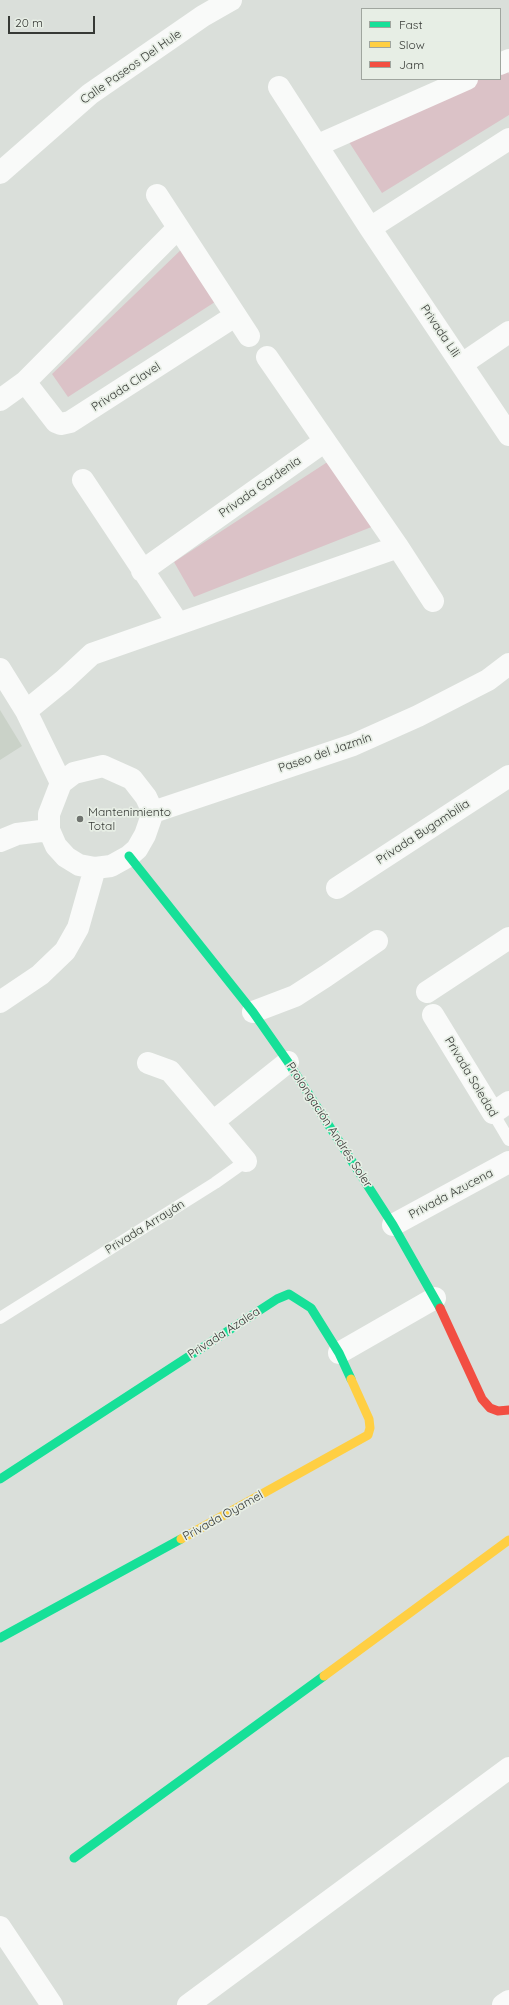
<!DOCTYPE html>
<html>
<head>
<meta charset="utf-8">
<style>
  body { margin:0 }
  #map { position:relative; width:509px; height:2005px; overflow:hidden; background:#dadfda; font-family:Quicksand,sans-serif }
  canvas { display:block }
  .legend { position:absolute; left:361px; top:8px; width:140px; height:72px; box-sizing:border-box; background:#e7eee5; border:1px solid #a0a69f; margin:0; padding:5px 7px; list-style:none; font-size:12px; color:#363935 }
  .legend li { display:flex; align-items:center; gap:8px; height:20px }
  .legend b { width:20px; border:1px solid #a0a69f }
  .scale { position:absolute; left:8px; top:16px; width:87px; height:18px; box-sizing:border-box; border:2px solid #363935; border-top:0; padding-left:5px; font-size:12px; line-height:14px; white-space:nowrap; color:#363935; -webkit-text-stroke:3px #e7eee5; paint-order:stroke }
</style>
</head>
<body>
<div id="map">
<canvas width="509" height="2005"></canvas>
<ul class="legend">
<li><b style="height:5px;background:#16e098"></b>Fast</li>
<li><b style="height:5px;background:#ffcf43"></b>Slow</li>
<li><b style="height:5px;background:#f24e42"></b>Jam</li>
</ul>
<div class="scale">20 m</div>
</div>
<script>
const c = document.querySelector('canvas').getContext('2d');
c.lineJoin = 'round';
function paint(path, color) { c.fillStyle = color; c.fill(path, 'evenodd'); }
const toPath = rows => new Path2D(rows.map(r => 'M' + r).join(''));
function stroke(path, color, width, dash) { c.strokeStyle = color; c.lineWidth = width; c.lineCap = dash ? 'butt' : 'round'; c.setLineDash(dash || []); c.stroke(path); }
function write(font, color, halo, rows, align = 'center') {
  c.font = font + ' Quicksand,sans-serif'; c.lineWidth = 3.5; c.setLineDash([]); c.textBaseline = 'middle'; c.strokeStyle = halo; c.fillStyle = color; for (const [text, x, y, turn = 0] of rows) {
    c.save(); c.translate(x, y); c.rotate((+turn || 0) * Math.PI / 180); c.textAlign = isNaN(turn) ? turn : align; if (halo) c.strokeText(text, 0, 0); c.fillText(text, 0, 0); c.restore();
  }
}
const built = toPath([
  [0,710,22,746,0,760]
]);
const green = toPath([
  [504,66,509,74,509,115,382,193,347,139,476,79,500,79,500,68],
  [186,245,218,300,68,397,52,374],
  [329,461,374,526,194,597,174,562]
]);
const lane = toPath([
  [493,1113,509,1140],
  [0,1318,215,1183,246,1161]
]);
const street = toPath([
  [500,64,509,60],
  [279,87,370,228,509,435],
  [318,145,467,79],
  [0,173,90,94,203,16,231,0],
  [157,195,249,336],
  [370,228,509,139],
  [267,357,398,547,433,601],
  [462,364,509,332],
  [25,382,56,422,61,424,70,422,235,316],
  [0,400,25,382,177,229],
  [83,480,178,623],
  [142,571,325,441],
  [0,669,26,711,61,783],
  [26,711,64,680,92,654,398,547],
  [103,766,132,779,146,797,153,812,145,835,137,849,129,856,111,866,95,868,79,865,66,857,56,846,49,830,49,814,61,783,74,773,103,766],
  [153,812,353,745,418,716,488,680,509,664],
  [0,841,17,834,49,830],
  [337,888,509,776],
  [427,992,509,938],
  [0,1002,40,975,65,951,78,928,95,868],
  [253,1012,295,996,326,976,377,941],
  [433,1015,493,1113,509,1102],
  [148,1063,170,1071,246,1161],
  [214,1121,288,1062],
  [393,1225,509,1162],
  [339,1353,435,1298],
  [0,1927,52,2005],
  [188,2005,509,1768],
  [503,2005,509,2001]
]);
const fast = toPath([
  [129,856,253,1012,288,1062,393,1225,440,1308],
  [0,1479,277,1299,289,1294,311,1308,339,1353,351,1379],
  [0,1638,181,1539],
  [74,1858,324,1676]
]);
const slow = toPath([
  [181,1539,368,1435,370,1428,369,1419,351,1379],
  [324,1676,509,1540]
]);
const jam = toPath([
  [440,1308,482,1399,490,1408,498,1411,509,1410]
]);
const markers = [
  [80,819,4,"#6f736f"]
];
const streetNames = [
  ["Calle Paseos Del Hule",131,67,-35],
  ["Privada Lili",440,331,56],
  ["Privada Clavel",126,387,-33],
  ["Privada Gardenia",260,487,-35],
  ["Paseo del Jazmín",325,753,-19],
  ["Privada Bugambilia",423,832,-33],
  ["Privada Soledad",471,1077,59],
  ["Prolongación Andrés Soler",329,1125,57],
  ["Privada Azucena",451,1194,-28],
  ["Privada Arrayán",145,1227,-32],
  ["Privada Azalea",224,1333,-33],
  ["Privada Oyamel",223,1516,-29]
];
const poiNames = [
  ["Mantenimiento",88,812],
  ["Total",88,826]
];
paint(built, '#cad2c8');
paint(green, '#dbc2c7');
stroke(lane, '#f9faf9', 12);
stroke(street, '#f9faf9', 22);
stroke(fast, '#16e098', 9);
stroke(slow, '#ffcf43', 9);
stroke(jam, '#f24e42', 9);
for (const [x, y, r, color] of markers) { const dot = new Path2D(); dot.arc(x, y, r, 0, 2 * Math.PI); c.fillStyle = color; c.fill(dot); stroke(dot, '#e7eee5', 1.5); }
write('12px', '#363935', '#e7eee5', streetNames);
write('12px', '#363935', '#e7eee5', poiNames, 'left');
</script>
</body>
</html>
